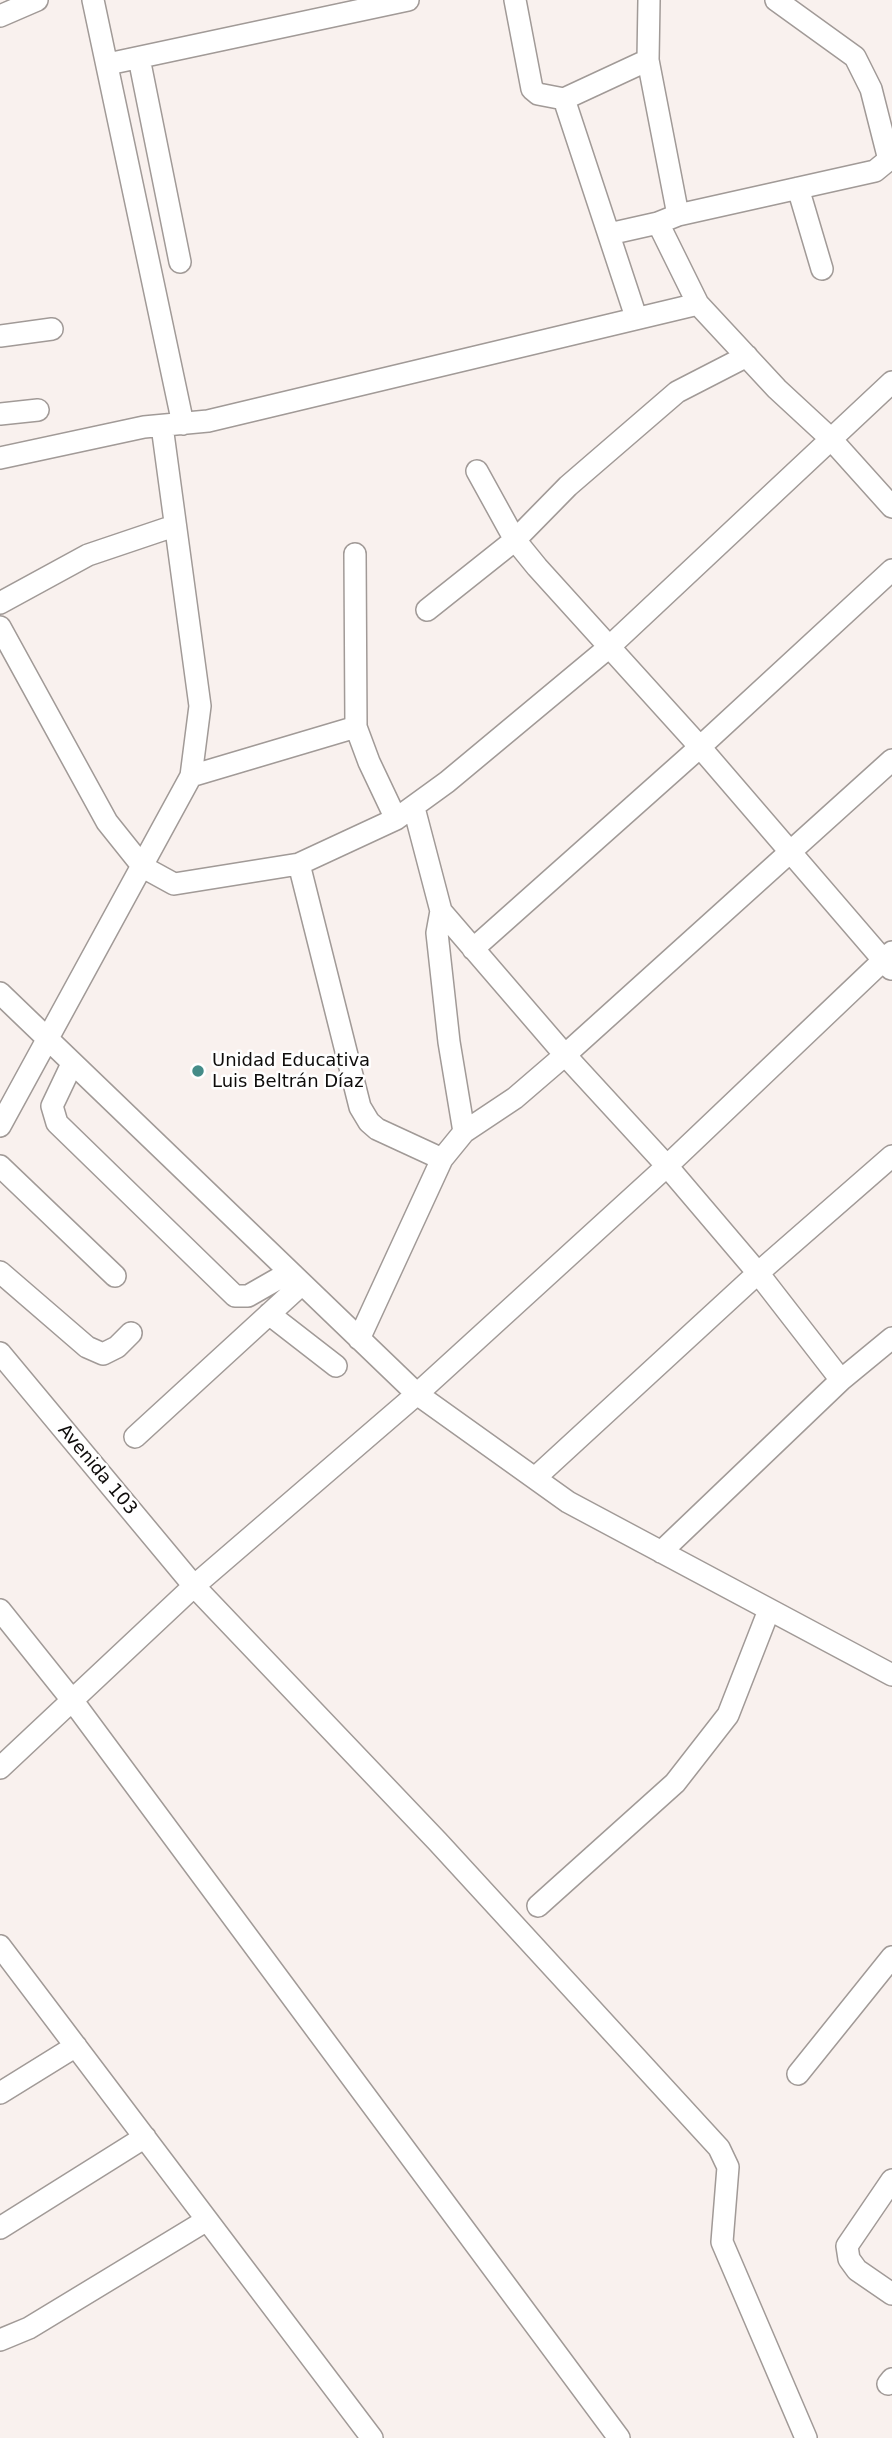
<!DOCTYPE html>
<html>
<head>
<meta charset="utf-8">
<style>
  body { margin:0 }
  canvas { display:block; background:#f9f1ee }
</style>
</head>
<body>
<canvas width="892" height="2438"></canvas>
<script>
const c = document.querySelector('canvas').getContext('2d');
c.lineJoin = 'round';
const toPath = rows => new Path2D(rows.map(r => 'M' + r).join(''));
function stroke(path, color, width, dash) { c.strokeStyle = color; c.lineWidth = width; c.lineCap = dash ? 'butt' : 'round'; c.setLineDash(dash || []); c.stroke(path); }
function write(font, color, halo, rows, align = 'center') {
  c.font = font + ' "DejaVu Sans",sans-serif'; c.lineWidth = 5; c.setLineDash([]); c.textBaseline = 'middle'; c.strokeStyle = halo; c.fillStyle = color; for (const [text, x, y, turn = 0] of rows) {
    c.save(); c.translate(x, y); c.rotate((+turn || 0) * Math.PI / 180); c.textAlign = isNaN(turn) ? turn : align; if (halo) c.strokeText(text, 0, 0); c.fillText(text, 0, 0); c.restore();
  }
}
const minor = toPath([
  [93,0,183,424],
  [515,0,532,89,538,94,564,99],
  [649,0,648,60,678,215,658,223,698,304,777,389,830,438,892,507],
  [0,16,37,0],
  [139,58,180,262],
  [108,64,408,0],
  [798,188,822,269],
  [678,215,875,171,886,162,888,156,871,89,855,57,776,0],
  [609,234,658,223],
  [636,317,564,99,648,60],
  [0,336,52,329],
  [0,414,38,410],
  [0,458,144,427,208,421,698,304],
  [477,471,515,540,537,567,700,747,891,969],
  [355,554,356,727,369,762,396,819],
  [0,603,88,555,174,526],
  [427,610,515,540,568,486,677,392,747,356],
  [0,627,107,822,143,867,174,884,299,864,396,819,447,782,608,648,892,382],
  [191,776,356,727],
  [414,808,441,911,565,1055,667,1166,758,1273,841,1380],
  [299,864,360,1107,369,1122,377,1129,442,1159],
  [441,911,437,933,449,1042,464,1132],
  [473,949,700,747,892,570],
  [0,993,417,1394,568,1502,892,1675],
  [72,1064,52,1106,57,1123,235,1296,248,1296,290,1272],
  [0,1126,191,776,200,706,162,426],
  [0,1166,115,1276],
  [0,1272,87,1347,103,1354,117,1347,131,1333],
  [269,1314,336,1366],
  [359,1339,442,1159,464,1132,515,1098,565,1055,892,760],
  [0,1353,194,1586,438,1842,719,2148,728,2167,722,2242,806,2438],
  [135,1437,302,1284],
  [535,1478,758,1273,892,1156],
  [661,1552,841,1380,892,1338],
  [0,1610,72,1700,619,2438],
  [0,1768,194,1586,417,1394,667,1166,892,952],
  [538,1906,675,1783,728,1715,769,1610],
  [0,1946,372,2438],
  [798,2074,892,1957],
  [0,2093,76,2046],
  [892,2180,847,2246,849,2259,857,2270,892,2294],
  [0,2228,145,2137],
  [0,2340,29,2328,207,2220],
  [888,2384,892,2379]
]);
const markers = [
  [198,1071,7,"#458c88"]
];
const poiNames = [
  ["Unidad Educativa",212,1061],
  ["Luis Beltrán Díaz",212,1082]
];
const streetNames = [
  ["Avenida 103",97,1470,50]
];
stroke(minor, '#a19a97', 24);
stroke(minor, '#fff', 21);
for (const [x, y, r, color] of markers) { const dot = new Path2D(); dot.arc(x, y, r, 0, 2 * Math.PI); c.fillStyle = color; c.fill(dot); stroke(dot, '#fff', 2.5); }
write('18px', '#0e0c0b', '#fff', poiNames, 'left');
write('18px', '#0e0c0b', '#fff', streetNames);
</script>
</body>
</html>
